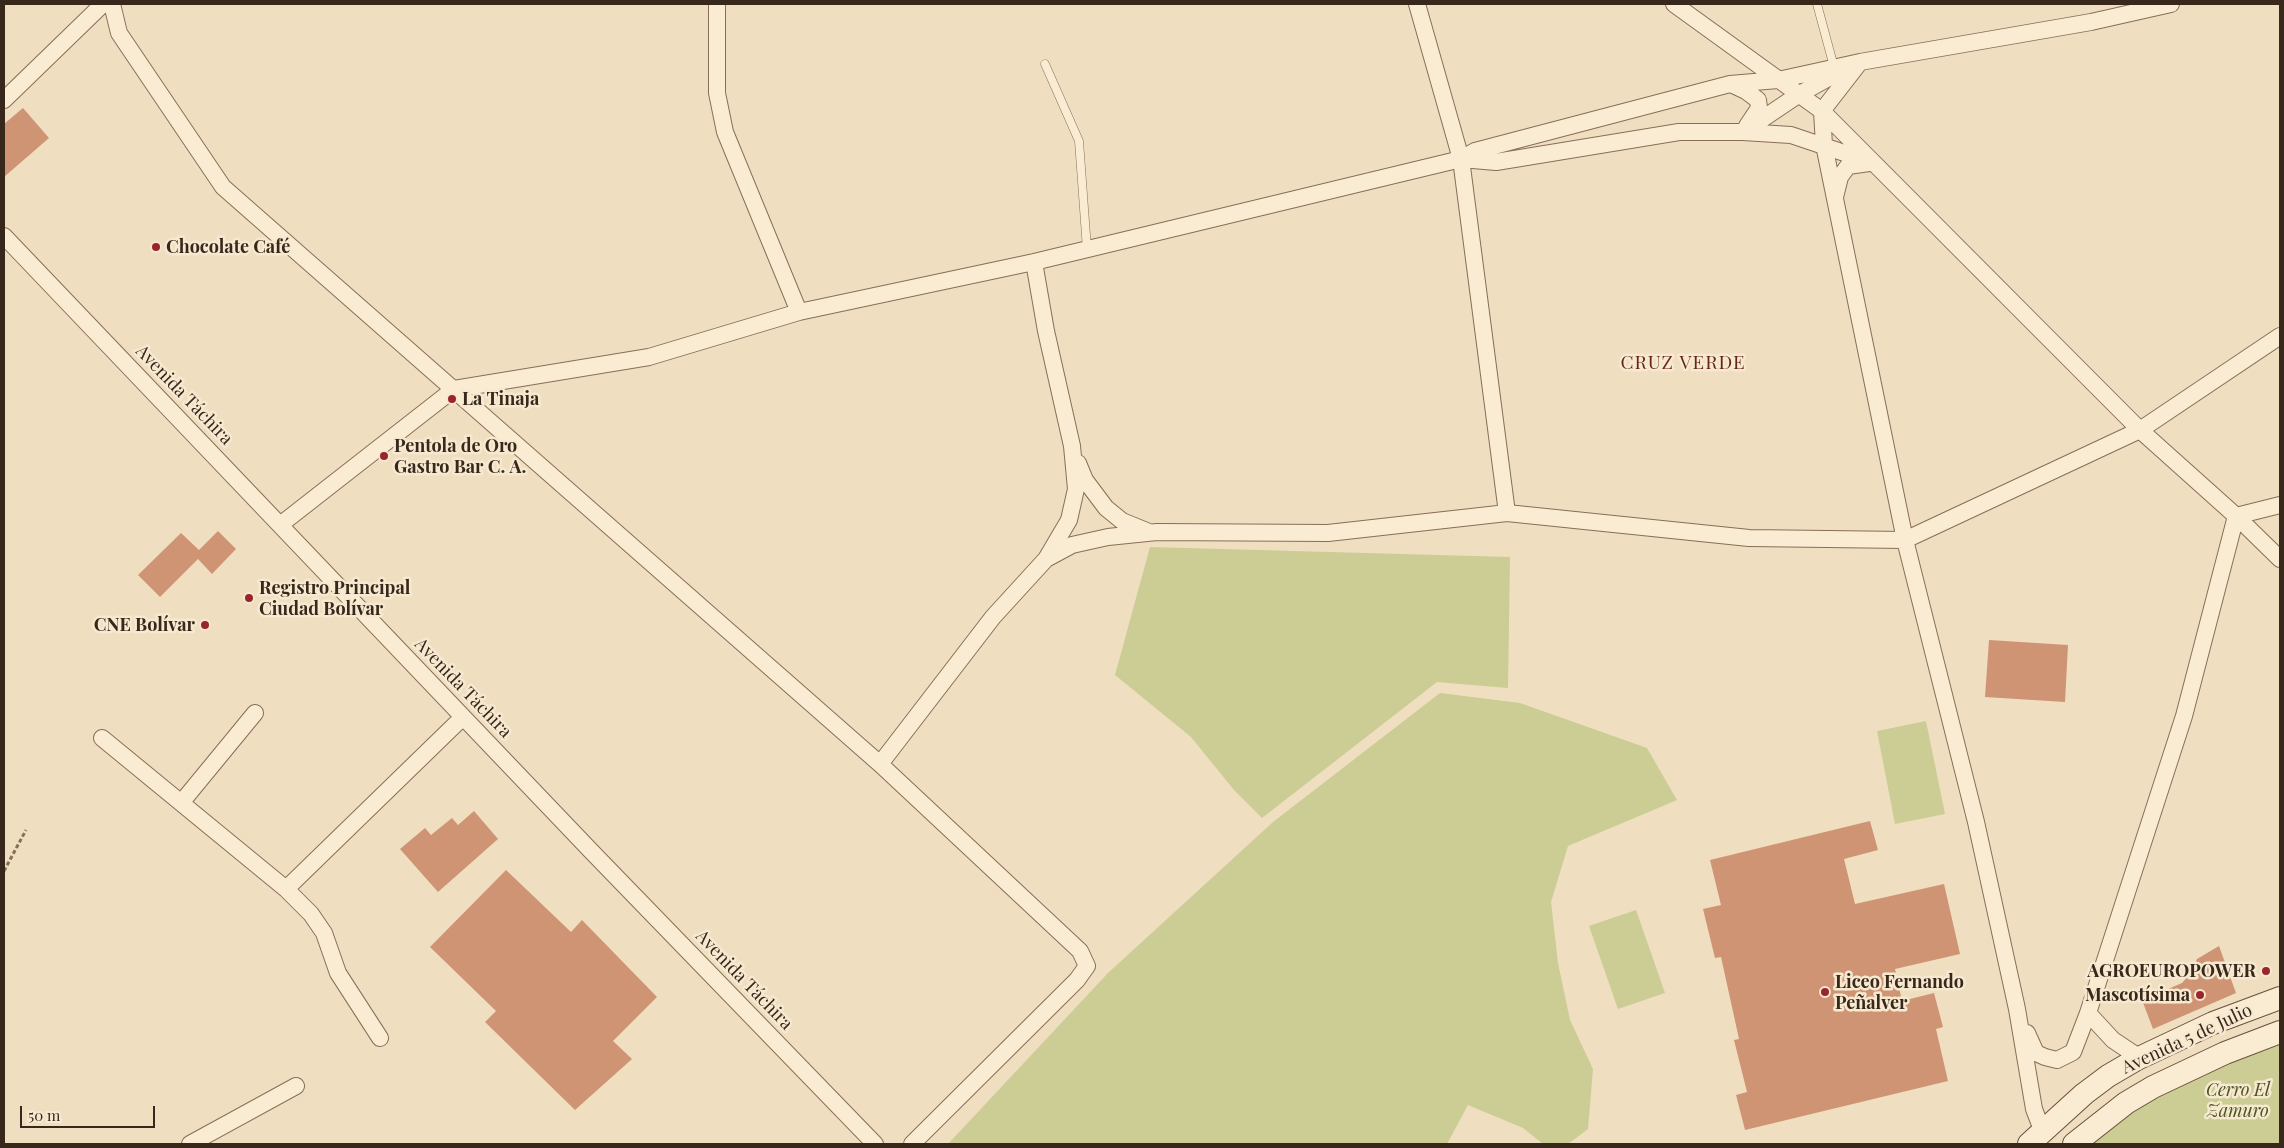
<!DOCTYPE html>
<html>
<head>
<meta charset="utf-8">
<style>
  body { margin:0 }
  #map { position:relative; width:2284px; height:1148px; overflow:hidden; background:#efdec0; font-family:"Playfair Display",serif }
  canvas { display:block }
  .frame { position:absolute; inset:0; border:5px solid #38281c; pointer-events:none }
  .scale { position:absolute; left:20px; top:1106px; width:135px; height:22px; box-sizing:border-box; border:2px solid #38281c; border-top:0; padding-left:6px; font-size:15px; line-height:18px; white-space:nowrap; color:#38281c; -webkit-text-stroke:4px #f6e9d0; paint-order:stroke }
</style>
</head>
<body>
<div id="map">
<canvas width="2284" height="1148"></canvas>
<div class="frame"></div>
<div class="scale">50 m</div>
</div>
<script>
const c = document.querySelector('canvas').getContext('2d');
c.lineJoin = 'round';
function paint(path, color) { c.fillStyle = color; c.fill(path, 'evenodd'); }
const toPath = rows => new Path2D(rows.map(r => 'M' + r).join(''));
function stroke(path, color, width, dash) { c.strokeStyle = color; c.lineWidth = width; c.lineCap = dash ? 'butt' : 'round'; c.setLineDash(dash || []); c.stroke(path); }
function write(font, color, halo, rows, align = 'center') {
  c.font = font + ' "Playfair Display",serif'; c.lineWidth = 5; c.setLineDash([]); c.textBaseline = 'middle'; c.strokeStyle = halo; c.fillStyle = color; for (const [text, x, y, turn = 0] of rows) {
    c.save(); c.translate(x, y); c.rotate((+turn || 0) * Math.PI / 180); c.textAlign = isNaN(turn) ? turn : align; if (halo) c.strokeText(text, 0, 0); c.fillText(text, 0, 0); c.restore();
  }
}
const green = toPath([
  [1150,547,1510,557,1508,688,1437,682,1262,818,1234,790,1191,737,1115,675],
  [1440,693,1520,703,1647,748,1677,800,1568,846,1551,902,1558,963,1570,1020,1593,1069,1588,1129,1568,1144,1543,1144,1523,1128,1468,1105,1447,1144,948,1144,1108,973,1273,822],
  [1926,721,1945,814,1895,824,1877,731],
  [1636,910,1665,993,1618,1009,1589,926],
  [2280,1040,2280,1144,2083,1144,2140,1101]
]);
const building = toPath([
  [23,108,49,138,4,177,4,124],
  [218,531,236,549,212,574,198,559,160,597,138,575,181,533,199,550],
  [1989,640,2068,645,2065,702,1985,697],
  [474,811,498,839,438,892,400,849,425,828,431,835,452,818,458,825],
  [1870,821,1878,850,1844,859,1855,904,1944,884,1960,954,1895,969,1902,1001,1934,993,1943,1027,1936,1029,1948,1081,1745,1130,1736,1095,1747,1092,1734,1040,1739,1039,1721,957,1715,958,1703,909,1721,905,1710,860],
  [506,870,571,932,582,920,657,997,613,1041,632,1059,575,1110,485,1022,496,1011,430,947],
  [2219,946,2236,993,2153,1029,2142,1000,2182,983,2190,974,2197,959]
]);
const path = toPath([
  [4,871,26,830]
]);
const lane = toPath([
  [1817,4,1834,67],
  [1045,64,1079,141,1087,249]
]);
const street = toPath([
  [112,4,119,33,223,187,880,764,1080,951,1087,966,1077,980,912,1144],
  [717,4,717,93,725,132,799,312],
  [1417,4,1461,159,1507,513],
  [1674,4,1822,111,2140,430,2236,516,2280,559],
  [1860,62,1822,111,1824,145,1905,540,1976,822,2017,1009,2034,1109,2042,1130],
  [1731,84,1746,91,1758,100,1759,108,1747,126],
  [4,100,103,4],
  [1743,132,1798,95,1841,71],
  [1461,159,1475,151,1730,84,1778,80,1860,62,2091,22,2171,4],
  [1835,197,1840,177,1848,166,1869,163],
  [4,236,592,852,875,1144],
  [1034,262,1046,331,1072,446,1076,489,1069,520,1046,559],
  [1078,463,1085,480,1106,508,1122,521,1149,532],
  [280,525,454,389,649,357,799,312,1034,262,1461,159,1496,162,1679,132,1743,132,1791,135,1874,163],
  [102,738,286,889,311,914,324,933,338,973,380,1038],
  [880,764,993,617,1046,559,1072,545,1108,537,1157,532,1328,533,1507,513,1749,538,1905,540,2140,430,2280,336],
  [181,803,255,713],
  [286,889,463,717],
  [2027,1033,2036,1053,2045,1057,2057,1060,2073,1052,2088,1013],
  [2140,1058,2113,1040,2088,1013,2184,716,2236,516,2280,505],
  [190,1144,296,1086]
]);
const secondary = toPath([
  [2029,1144,2084,1094,2108,1076,2137,1059,2213,1023,2280,998],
  [2074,1144,2126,1103,2153,1087,2225,1053,2280,1032]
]);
const markers = [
  [156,247,5,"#9a252e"],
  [452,399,5,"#9a252e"],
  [384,456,5,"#9a252e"],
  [249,598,5,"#9a252e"],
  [205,625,5,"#9a252e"],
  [2266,971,5,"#9a252e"],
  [1825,992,5,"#9a252e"],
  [2200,995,5,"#9a252e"]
];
const poiNames = [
  ["Chocolate Café",166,247],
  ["La Tinaja",462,399],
  ["Pentola de Oro",394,446],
  ["Gastro Bar C. A.",394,467],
  ["Registro Principal",259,588],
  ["Ciudad Bolívar",259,609],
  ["CNE Bolívar",195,625,"right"],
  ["AGROEUROPOWER",2256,971,"right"],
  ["Liceo Fernando",1835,982],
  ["Peñalver",1835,1003],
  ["Mascotísima",2190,995,"right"]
];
const streetNames = [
  ["Avenida Táchira",184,395,46],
  ["Avenida Táchira",463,688,46],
  ["Avenida Táchira",744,980,46],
  ["Avenida 5 de Julio",2187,1039,-25]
];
const parkNames = [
  ["Cerro El",2238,1090],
  ["Zamuro",2238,1111]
];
const neighbourhoodNames = [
  ["CRUZ VERDE",1683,363]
];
paint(green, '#cbcd94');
paint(building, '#cf9474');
stroke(lane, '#896e57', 9);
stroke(street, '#896e57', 18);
stroke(secondary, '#6a4f3b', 24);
stroke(path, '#896e57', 3, [4, 2.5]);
stroke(lane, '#faecd3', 8);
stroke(street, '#faecd3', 16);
stroke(secondary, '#faecd3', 22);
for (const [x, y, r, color] of markers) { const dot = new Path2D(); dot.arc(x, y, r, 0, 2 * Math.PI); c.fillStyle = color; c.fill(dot); stroke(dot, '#f6e9d0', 2); }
write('bold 18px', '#38281c', '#f6e9d0', poiNames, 'left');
write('18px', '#38281c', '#f6e9d0', streetNames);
write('italic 18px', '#4c5522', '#f6e9d0', parkNames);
c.letterSpacing = '1px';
write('19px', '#66251a', '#f6e9d0', neighbourhoodNames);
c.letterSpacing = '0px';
</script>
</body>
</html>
